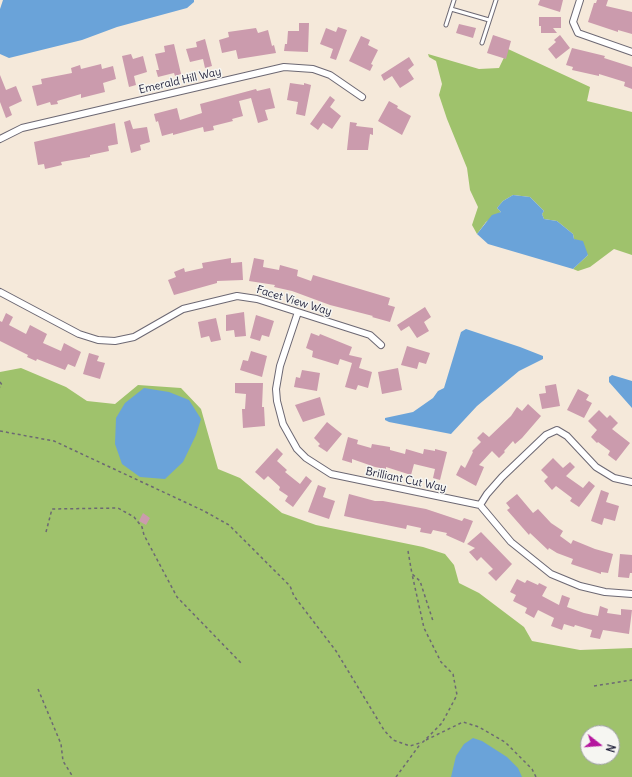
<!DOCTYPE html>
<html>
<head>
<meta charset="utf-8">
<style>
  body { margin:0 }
  #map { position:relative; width:632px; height:777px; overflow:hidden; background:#f5e9da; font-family:Delius,sans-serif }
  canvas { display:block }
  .north { position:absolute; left:580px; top:725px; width:40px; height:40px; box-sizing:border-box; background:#f6f6f2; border:1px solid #a1a1a9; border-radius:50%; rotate:107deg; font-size:11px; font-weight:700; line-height:16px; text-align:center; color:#22223b }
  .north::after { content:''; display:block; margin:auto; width:14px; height:18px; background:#b5179e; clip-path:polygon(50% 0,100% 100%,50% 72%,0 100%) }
</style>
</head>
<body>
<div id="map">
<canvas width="632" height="777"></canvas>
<div class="north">N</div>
</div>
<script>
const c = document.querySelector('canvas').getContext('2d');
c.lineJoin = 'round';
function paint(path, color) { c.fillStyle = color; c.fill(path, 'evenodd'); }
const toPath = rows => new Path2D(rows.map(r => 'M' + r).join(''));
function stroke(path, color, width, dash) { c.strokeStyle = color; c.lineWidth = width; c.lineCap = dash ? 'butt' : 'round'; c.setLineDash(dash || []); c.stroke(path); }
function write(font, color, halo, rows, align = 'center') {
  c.font = font + ' Delius,sans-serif'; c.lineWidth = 3; c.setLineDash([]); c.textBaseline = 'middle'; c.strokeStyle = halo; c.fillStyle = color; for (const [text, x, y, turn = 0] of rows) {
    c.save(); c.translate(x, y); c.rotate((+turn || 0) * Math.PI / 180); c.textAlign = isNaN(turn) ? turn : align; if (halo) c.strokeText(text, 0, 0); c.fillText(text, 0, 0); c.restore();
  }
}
const green = toPath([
  [508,49,590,87,587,101,632,112,632,255,614,249,590,267,578,271,573,269,588,255,574,239,573,234,557,221,544,219,542,214,544,211,530,197,513,195,503,201,497,208,501,212,486,222,477,234,472,225,478,207,470,190,467,168,447,119,439,95,442,84,436,61,429,57,428,54,479,69,499,68],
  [21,368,66,387,87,401,115,404,138,385,181,388,201,409,218,469,240,478,282,513,316,525,423,547,445,554,454,565,459,583,479,593,524,627,532,641,580,650,632,648,632,777,0,777,0,372],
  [588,733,612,733,612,757,588,757]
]);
const water = toPath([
  [3,0,194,0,194,2,187,8,117,27,82,40,9,58,0,54,0,9],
  [513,195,530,197,544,211,542,214,544,219,557,221,573,234,574,239,583,241,588,255,573,269,488,244,477,234,492,215,501,212,497,208,503,201],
  [466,329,520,347,543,356,543,359,519,371,477,406,451,434,389,422,385,420,385,418,413,412,433,398,438,391,444,388,461,332],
  [612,375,632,381,632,408,609,382,609,377],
  [144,388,169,392,189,400,201,419,196,435,183,462,165,479,140,477,122,464,115,444,116,418,125,403],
  [473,738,482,741,507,757,518,768,522,777,451,777,456,756,464,744]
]);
const building = toPath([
  [540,0,563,0,560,12,538,5],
  [597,0,608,0,606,6,632,12,632,34,618,30,618,32,588,22,594,3,596,3],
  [539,17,561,17,561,28,553,28,557,33,541,33,541,26,539,26],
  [299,23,309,23,308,52,284,51,285,44,287,44,288,31,299,31],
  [459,24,476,28,473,38,456,33],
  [338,27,347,30,336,60,330,58,333,49,320,44,326,28,336,32],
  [256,28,258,33,268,30,272,46,274,45,276,53,238,59,236,50,222,53,219,40,229,37,228,32],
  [493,35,511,41,506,59,487,53],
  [560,35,570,48,556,59,548,49,556,42,554,40],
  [361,36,370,40,368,45,378,50,371,64,373,65,370,71,349,61],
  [205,39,212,66,205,68,203,59,190,62,186,49,197,47,196,42],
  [174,44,181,74,175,76,174,73,158,77,156,70,159,70,155,54,165,52,164,46],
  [572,48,605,56,604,58,632,67,632,89,624,86,625,82,599,74,599,76,572,70,573,67,566,65],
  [131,54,133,59,143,56,147,72,134,76,136,85,129,87,122,56],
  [409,57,414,65,408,70,414,79,400,88,392,76,384,81,381,75],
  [101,64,102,69,113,66,116,79,103,83,105,92,81,98,81,94,57,101,58,104,51,105,50,102,37,106,32,86,42,84,41,79,72,73,71,68,80,65,81,69],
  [0,75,6,90,16,86,22,101,9,107,12,115,6,118,0,102],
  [290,83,304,85,304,83,311,85,305,116,296,114,298,102,287,100],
  [270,88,275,108,265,110,268,120,258,123,251,98,239,101,243,116,232,119,233,121,213,126,214,130,204,132,203,127,173,135,173,133,162,136,158,121,156,122,154,114,177,108,180,120,202,113,200,104,256,89,257,91],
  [330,96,335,100,330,107,341,116,332,129,323,123,318,130,310,124],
  [389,101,398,106,397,108,411,116,402,135,378,121],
  [130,120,133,129,147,127,150,142,140,145,141,150,131,153,124,122],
  [350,122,357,123,356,126,373,128,373,135,370,134,368,150,347,150],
  [115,123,118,144,108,146,109,151,90,155,90,157,61,162,62,165,45,169,44,164,38,165,34,142],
  [231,258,231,263,242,262,243,280,217,281,217,283,174,295,168,280,176,277,174,272,184,268,185,272,203,268,202,263],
  [254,258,264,260,263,267,279,270,280,265,298,270,297,276,311,281,313,275,390,298,388,305,395,307,390,322,372,317,373,316,330,305,292,291,274,287,275,285,249,281],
  [425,307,431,317,424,322,429,331,417,338,409,326,401,331,397,325],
  [244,312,246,336,235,337,234,330,226,331,226,315],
  [6,313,13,317,9,325,26,334,30,325,47,334,43,343,61,351,64,343,81,352,75,367,68,364,65,370,37,359,36,361,27,357,28,355,0,341,0,321,2,322],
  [256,315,274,321,269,337,262,335,260,341,250,338],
  [216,318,221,340,211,342,209,336,201,338,198,322],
  [311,333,319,336,320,334,352,347,349,355,362,358,359,368,372,372,368,388,358,385,356,390,345,387,352,363,340,359,338,365,312,357,313,351,306,348],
  [407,346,430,353,426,364,419,362,417,369,401,365],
  [251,351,267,356,262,377,240,370,243,360,248,361],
  [89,353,99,356,97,361,105,363,100,379,83,374],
  [398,368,402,390,382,394,378,372],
  [302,370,320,373,317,391,294,387,296,377,300,378],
  [235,383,263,383,262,407,264,407,265,426,243,428,242,409,245,409,246,394,235,393],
  [556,384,560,406,542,409,539,394,546,393,545,386],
  [578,389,589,395,586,400,592,403,584,418,567,410],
  [320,397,325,415,303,422,295,405],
  [528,404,541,416,522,438,515,444,513,441,504,451,505,452,499,458,492,451,479,465,484,467,476,486,456,475,461,465,465,468,473,452,472,451,481,442,477,438,483,432,489,437,511,416,517,407,522,411],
  [599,410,607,418,610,415,618,423,612,429,630,443,616,461,608,455,610,451,598,442,597,443,591,437,597,430,588,421],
  [327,422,342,434,327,452,318,446,320,444,314,438],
  [348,437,358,440,357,444,371,448,372,444,390,447,390,450,405,454,406,449,423,454,424,449,435,451,435,449,447,452,440,480,433,478,435,469,414,464,411,475,386,467,386,469,375,467,352,459,352,463,342,460],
  [277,448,283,454,277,461,287,470,285,472,300,484,306,476,312,481,293,507,285,501,288,496,279,490,280,487,268,476,264,480,255,472],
  [553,458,563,468,570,462,575,467,566,476,583,488,589,481,595,486,579,507,570,501,572,498,556,486,552,490,544,481,548,477,541,470],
  [318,485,326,488,323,497,335,501,329,519,308,512],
  [601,490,609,493,606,502,619,506,615,521,604,518,602,525,591,521],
  [349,494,375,501,383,501,426,509,462,521,464,518,473,521,464,543,446,535,447,533,433,530,431,534,420,532,421,528,407,525,406,529,362,520,344,516],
  [517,494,533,513,538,509,551,523,563,531,560,536,571,544,573,540,595,549,613,554,608,573,601,572,601,574,571,564,573,559,557,553,549,548,548,550,530,533,529,535,507,510,510,508,506,503],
  [143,513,150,518,146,525,139,521],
  [481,532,512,564,496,581,488,573,493,569,481,557,477,561,469,552,475,548,467,544],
  [620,554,632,555,632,573,630,573,629,578,618,577],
  [517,579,525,583,527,580,538,585,539,583,547,587,542,596,559,605,562,595,570,598,567,607,584,613,598,616,600,606,608,609,607,613,621,615,621,609,632,610,629,634,603,630,600,639,590,637,592,630,575,625,574,627,564,624,562,630,551,626,554,618,538,610,534,618,525,613,527,608,513,601,516,595,510,592]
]);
const path = toPath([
  [0,382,2,385,0,387],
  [0,431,54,441,204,511,229,525,290,586,294,596,336,651,384,730,393,740,410,746,423,742,442,723,457,695,453,674,441,662,424,628,412,574],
  [46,532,52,509,118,508,134,517,142,527,144,535,177,597,241,663],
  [408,551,412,574,420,581,433,621],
  [594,686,632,680],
  [38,689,61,744,63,761,73,777],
  [426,740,463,722,479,727,505,742,532,769,536,777],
  [396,777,421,743]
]);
const lane = toPath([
  [451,9,489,20],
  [446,25,454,0],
  [482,43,496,0]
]);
const street = toPath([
  [580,0,573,22,578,33,632,52],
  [0,139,22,128,284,67,313,69,330,75,362,97],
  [0,292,79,334,98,340,115,341,134,337,183,309,237,296,257,299,370,335,381,345],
  [298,312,280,366,276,389,277,401,283,424,297,449,306,458,331,474,480,505,511,542,551,574,580,586,605,592,632,594],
  [480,505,487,494,502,477,546,435,557,430,567,436,596,467,614,478,632,482]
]);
const streetNames = [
  ["Emerald Hill Way",180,81,-13],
  ["Facet View Way",294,301,17],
  ["Brilliant Cut Way",406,480,12]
];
paint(green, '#9fc26c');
paint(water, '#6aa3d9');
paint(building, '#cb9bad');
stroke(lane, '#6c6873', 5);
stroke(street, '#6c6873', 8);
stroke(path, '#6c6873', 1.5, [3, 3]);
stroke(lane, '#fff', 3);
stroke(street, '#fff', 6);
write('11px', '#22223b', '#f6f6f2', streetNames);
</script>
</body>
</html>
